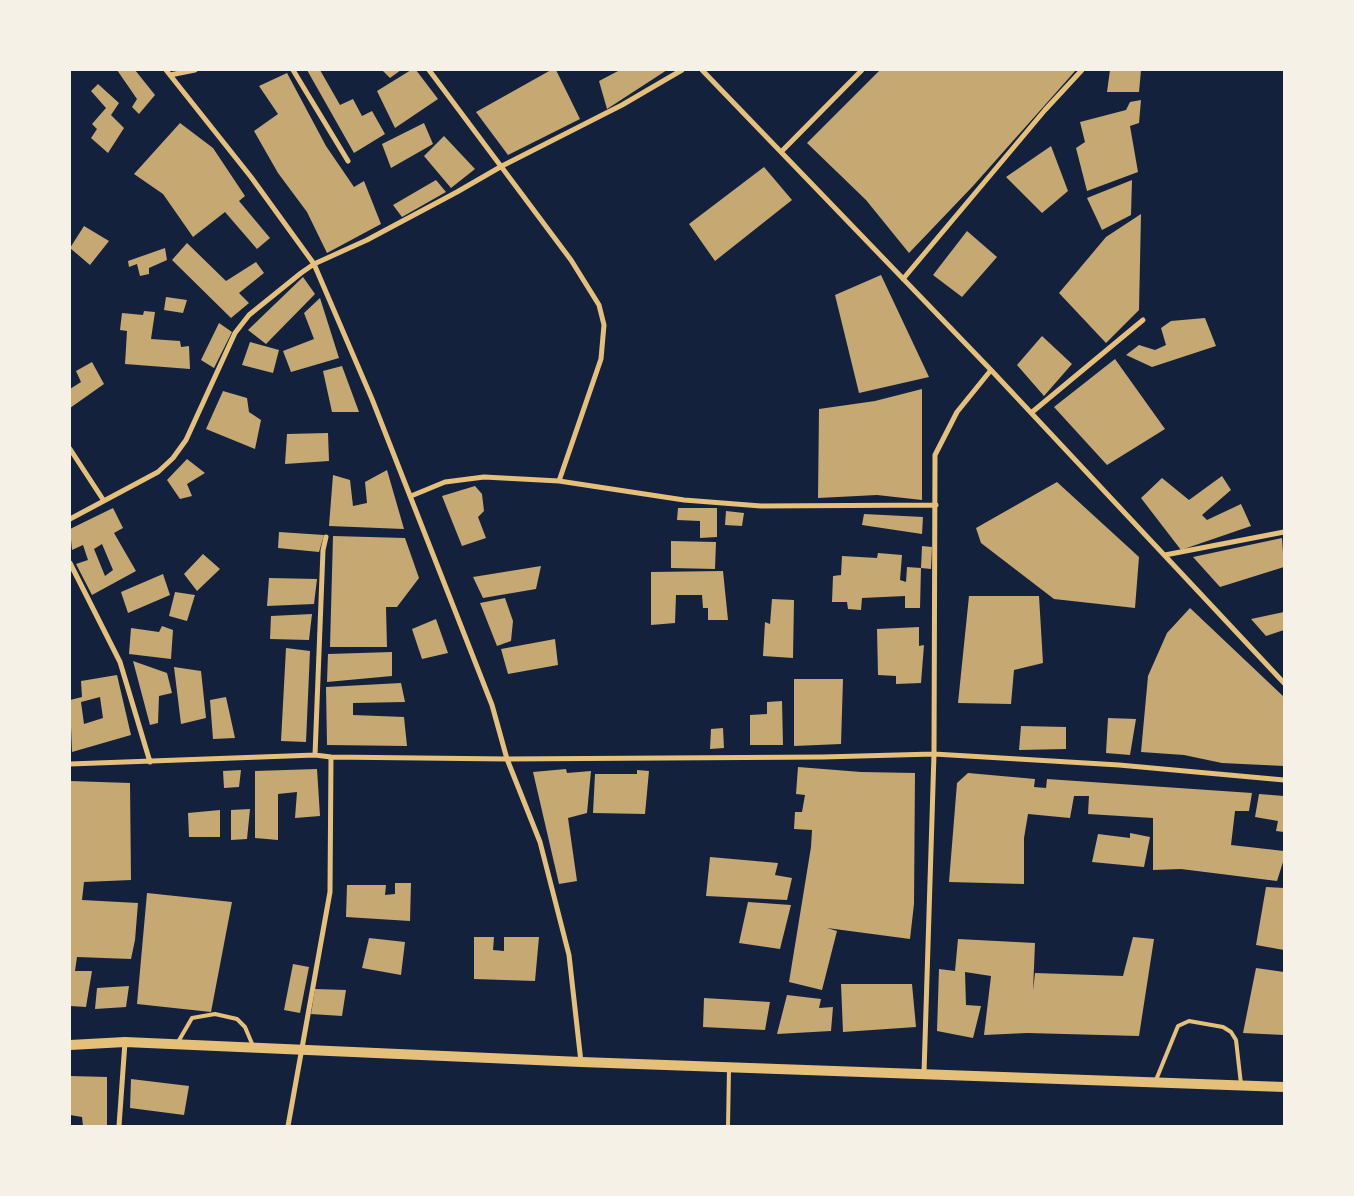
<!DOCTYPE html>
<html>
<head>
<meta charset="utf-8">
<style>
  body { margin:0 }
  #map { position:relative; width:1354px; height:1196px; overflow:hidden; background:#14213d; font-family:Rubik,sans-serif }
  canvas { display:block }
  .frame { position:absolute; inset:0; border:71px solid #f6f1e7; pointer-events:none }
</style>
</head>
<body>
<div id="map">
<canvas width="1354" height="1196"></canvas>
<div class="frame"></div>
</div>
<script>
const c = document.querySelector('canvas').getContext('2d');
c.lineJoin = 'round';
function paint(path, color) { c.fillStyle = color; c.fill(path, 'evenodd'); }
const toPath = rows => new Path2D(rows.map(r => 'M' + r).join(''));
function stroke(path, color, width, dash) { c.strokeStyle = color; c.lineWidth = width; c.lineCap = dash ? 'butt' : 'round'; c.setLineDash(dash || []); c.stroke(path); }
const building = toPath([
  [117,70,135,70,155,95,139,114,132,107,137,99],
  [307,70,320,70,340,105,353,99,362,116,372,111,385,134,354,153],
  [382,70,401,70,390,78],
  [411,70,416,70,438,99,395,128,377,91],
  [551,70,556,70,580,119,508,155,476,112],
  [620,70,667,70,607,109,599,81],
  [880,70,1076,70,973,186,909,253,866,200,807,143],
  [1110,70,1141,70,1139,92,1107,92],
  [287,73,326,146,354,187,364,181,381,224,327,253,307,212,278,173,254,131,278,114,259,86],
  [98,84,119,103,111,115,124,128,108,153,91,138,97,129,92,124,106,108,91,91],
  [1141,100,1139,123,1130,126,1138,172,1087,191,1076,148,1085,142,1080,122,1126,110,1130,102],
  [180,123,213,148,245,196,239,201,270,238,257,249,225,212,193,237,163,194,134,174],
  [424,123,433,144,391,168,382,144],
  [444,136,475,169,451,188,424,156],
  [1051,146,1068,191,1042,213,1006,177],
  [764,167,792,200,715,261,689,224],
  [436,180,446,192,402,217,393,205],
  [1132,180,1131,215,1102,230,1087,198],
  [1141,214,1139,310,1106,343,1059,293,1106,237],
  [84,226,109,241,90,265,70,248],
  [967,231,997,257,962,297,933,275],
  [187,243,226,281,256,262,264,273,239,293,249,303,231,318,172,260],
  [165,248,167,260,149,268,149,274,140,276,137,264,129,267,128,261],
  [881,275,929,377,859,393,835,295],
  [303,277,315,294,266,344,248,330],
  [166,297,187,300,183,313,164,310],
  [320,298,339,358,291,372,283,351,314,339,304,313],
  [144,311,155,312,151,339,180,341,181,347,189,346,190,369,125,364,127,331,120,330,122,313,143,315],
  [1205,318,1216,346,1152,367,1126,355,1139,345,1155,350,1166,345,1161,328,1171,321],
  [219,323,232,332,214,368,201,360],
  [1042,336,1072,364,1044,396,1017,365],
  [250,342,279,350,273,373,242,365],
  [1115,359,1165,429,1107,465,1054,407],
  [92,362,104,384,70,408,70,389,81,382,76,371],
  [342,366,359,412,332,412,323,371],
  [922,389,922,500,877,495,818,498,819,409,875,401],
  [223,391,247,398,249,412,261,420,255,449,206,429],
  [328,433,329,461,285,464,287,434],
  [187,459,205,473,187,484,192,496,180,499,167,480],
  [387,470,404,529,329,526,333,475,350,480,353,506,367,503,365,482],
  [1222,476,1231,490,1202,515,1207,520,1241,504,1251,526,1181,550,1141,498,1162,478,1189,500],
  [1057,482,1139,557,1135,608,1054,599,981,543,976,528],
  [475,486,482,494,484,511,478,517,486,538,462,546,442,496],
  [113,508,123,528,114,533,136,571,92,595,76,564,88,560,83,545,72,550,70,529],
  [102,544,113,570,105,576,94,549],
  [678,508,717,508,717,537,700,538,700,521,677,520],
  [726,511,744,513,742,526,725,525],
  [864,514,923,517,922,534,862,525],
  [279,532,324,535,319,552,278,548],
  [333,536,405,538,419,578,397,607,386,607,387,647,330,647],
  [1282,538,1284,567,1220,587,1193,557],
  [671,541,716,542,715,569,671,568],
  [922,546,932,547,931,569,921,568,920,608,905,608,905,596,862,598,861,610,848,609,847,602,832,602,833,576,841,575,842,556,877,558,878,553,902,555,900,580,906,582,907,567,921,568],
  [203,554,220,569,197,591,184,574],
  [541,566,536,589,483,598,473,577],
  [723,571,728,620,708,620,708,608,703,608,702,595,676,595,675,623,651,625,651,572],
  [163,574,170,595,128,613,121,592],
  [269,578,317,579,314,604,267,606],
  [175,592,195,595,187,621,169,616],
  [969,596,1039,596,1043,663,1014,670,1011,704,958,703],
  [505,598,513,621,511,641,497,646,480,603],
  [772,599,794,600,793,658,763,656,765,622,770,624],
  [1190,608,1284,697,1284,766,1222,763,1184,755,1141,752,1148,676,1167,633],
  [1284,612,1284,630,1266,636,1251,619],
  [312,614,309,640,270,639,271,616],
  [436,619,448,653,422,659,412,629],
  [162,626,173,630,171,659,129,654,131,628,159,632],
  [919,627,919,646,924,645,921,683,896,684,896,676,878,675,877,629],
  [555,639,558,665,508,674,501,649],
  [286,648,310,651,306,742,281,741],
  [392,652,392,676,327,682,328,654],
  [133,661,167,673,172,693,159,696,158,723,150,725],
  [174,667,201,671,206,718,181,724],
  [117,675,131,735,72,752,70,700,82,697,81,681],
  [100,697,103,718,84,724,81,702],
  [794,679,843,679,841,744,794,746],
  [401,683,405,702,353,703,353,715,404,717,407,746,327,745,326,687],
  [226,697,235,738,213,739,210,700],
  [782,701,783,745,750,745,750,715,767,714,767,702],
  [1108,718,1136,719,1130,755,1106,753],
  [1021,726,1066,727,1066,749,1019,750],
  [723,728,724,748,710,749,711,729],
  [798,767,861,772,915,773,914,904,910,939,827,928,837,931,822,990,789,982,811,847,812,830,794,829,795,812,802,812,805,795,796,794],
  [317,769,320,816,295,818,297,792,278,794,278,840,255,838,255,771],
  [566,769,567,773,591,771,587,813,568,818,577,881,559,884,533,772],
  [241,770,239,787,224,788,223,771],
  [637,770,649,771,645,814,593,813,595,774,637,774],
  [968,773,1035,779,1034,787,1046,788,1047,779,1252,793,1249,811,1235,811,1231,845,1284,851,1284,859,1277,881,1181,869,1153,870,1153,818,1088,814,1089,796,1074,796,1070,818,1028,814,1024,838,1024,884,949,882,957,783],
  [70,781,130,783,131,880,84,882,82,900,138,903,135,940,131,959,77,957,75,971,92,971,86,1007,70,1006],
  [1259,794,1284,796,1284,832,1276,831,1278,821,1255,817],
  [250,809,247,839,231,840,231,810],
  [220,810,220,837,189,837,188,813],
  [1130,833,1150,837,1144,867,1092,862,1098,834,1130,838],
  [710,857,778,863,775,875,792,878,787,900,706,896],
  [395,883,411,883,410,921,346,917,347,885,386,885,385,895,395,894],
  [1266,887,1284,888,1284,950,1256,945],
  [147,893,232,902,211,1012,137,1004],
  [748,902,791,905,780,949,739,943],
  [474,937,494,937,493,950,504,951,504,937,539,937,535,981,474,979],
  [1133,937,1154,939,1139,1036,1027,1033,984,1035,991,976,965,972,966,1005,981,1006,973,1038,937,1031,939,969,955,971,958,939,1035,943,1033,991,1035,973,1123,976],
  [369,938,405,942,401,975,362,968],
  [293,964,309,967,300,1013,284,1010],
  [1256,968,1284,972,1284,1035,1243,1033],
  [841,984,912,984,916,1027,843,1032],
  [129,986,126,1007,95,1009,97,988],
  [315,989,346,990,342,1016,311,1014],
  [787,995,821,999,819,1008,833,1007,831,1031,777,1034],
  [704,998,770,1002,765,1030,703,1027],
  [70,1076,107,1077,107,1126,83,1126,82,1117,70,1115],
  [131,1079,189,1086,184,1115,130,1108]
]);
const service = toPath([
  [178,1042,192,1018,215,1014,237,1019,245,1027,253,1046],
  [1156,1080,1178,1026,1189,1021,1223,1027,1231,1032,1236,1040,1241,1084],
  [728,1126,729,1069]
]);
const minor = toPath([
  [166,70,251,177,314,264,372,399,492,705,507,759,540,842,569,955,581,1062],
  [293,70,348,161],
  [429,70,571,260,599,305,604,325,601,359,559,481],
  [702,70,991,370,1284,683],
  [170,75,195,70],
  [781,152,862,70],
  [903,279,1045,110,1082,70],
  [1031,413,1143,320],
  [70,449,104,501],
  [411,496,445,482,484,477,559,481,684,500,761,506,936,505],
  [70,519,158,472,173,458,186,440,235,333,249,315,301,273,314,264,367,240,457,192,502,166,622,105,682,70],
  [1165,555,1284,532],
  [70,563,120,662,150,762],
  [315,755,323,550,326,537],
  [70,764,315,755,331,757,507,759,823,757,934,754,1119,765,1284,780],
  [924,1073,934,754,935,455,957,412,991,370],
  [119,1126,125,1042],
  [288,1126,330,892,331,757]
]);
const secondary = toPath([
  [70,1045,125,1042,581,1062,1284,1087]
]);
paint(building, '#c6a872');
stroke(service, '#e5c07b', 4);
stroke(minor, '#e5c07b', 5);
stroke(secondary, '#e5c07b', 10);
</script>
</body>
</html>
